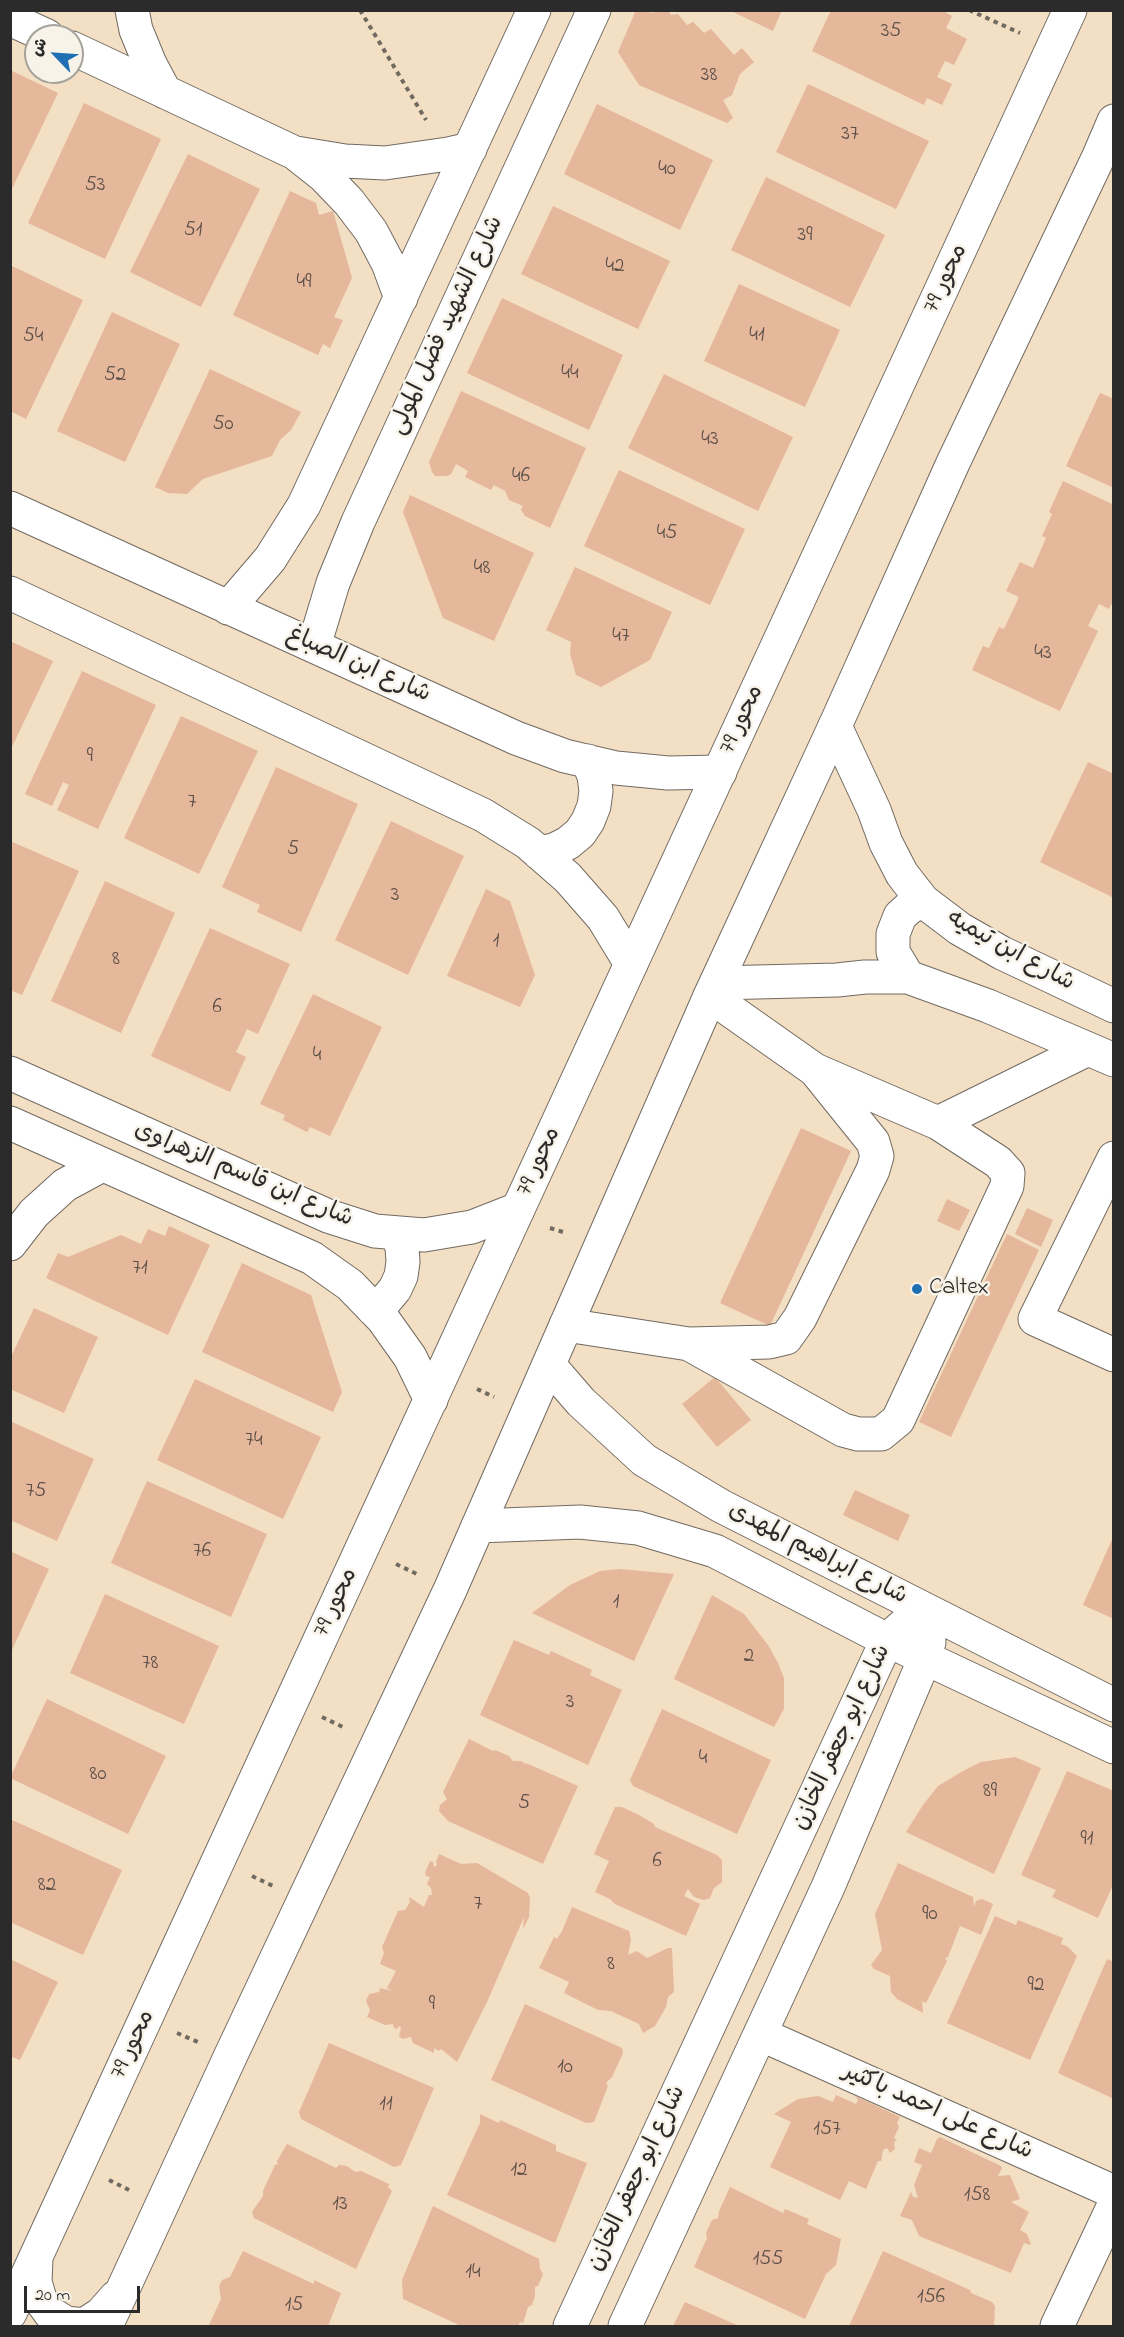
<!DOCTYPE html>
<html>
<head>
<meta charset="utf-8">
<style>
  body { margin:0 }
  #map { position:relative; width:1124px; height:2337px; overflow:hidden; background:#f3dfc4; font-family:"Indie Flower","Playpen Sans Arabic",sans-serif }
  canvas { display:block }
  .frame { position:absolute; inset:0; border:12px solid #2b2b2b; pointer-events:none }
  .north { position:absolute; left:24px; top:24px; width:60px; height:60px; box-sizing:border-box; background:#f7f3e8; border:2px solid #a5a39c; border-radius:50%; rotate:295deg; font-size:16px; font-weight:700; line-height:24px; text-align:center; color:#2b2b2b }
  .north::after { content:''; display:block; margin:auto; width:21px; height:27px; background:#1f6fb2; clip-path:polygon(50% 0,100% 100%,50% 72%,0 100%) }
  .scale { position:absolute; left:24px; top:2286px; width:116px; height:27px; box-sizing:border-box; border:3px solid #2b2b2b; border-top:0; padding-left:8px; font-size:18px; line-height:21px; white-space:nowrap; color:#2b2b2b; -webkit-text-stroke:4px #f7f3e8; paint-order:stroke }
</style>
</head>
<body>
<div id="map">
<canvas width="1124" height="2337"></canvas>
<div class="frame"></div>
<div class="north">ش</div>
<div class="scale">20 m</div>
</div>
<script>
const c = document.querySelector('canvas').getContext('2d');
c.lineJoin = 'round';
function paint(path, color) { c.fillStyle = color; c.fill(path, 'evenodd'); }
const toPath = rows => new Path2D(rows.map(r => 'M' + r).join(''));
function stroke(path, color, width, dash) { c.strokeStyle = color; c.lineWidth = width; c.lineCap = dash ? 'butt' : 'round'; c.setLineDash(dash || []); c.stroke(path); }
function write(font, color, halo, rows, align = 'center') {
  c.font = font + ' "Indie Flower","Playpen Sans Arabic",sans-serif'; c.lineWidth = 5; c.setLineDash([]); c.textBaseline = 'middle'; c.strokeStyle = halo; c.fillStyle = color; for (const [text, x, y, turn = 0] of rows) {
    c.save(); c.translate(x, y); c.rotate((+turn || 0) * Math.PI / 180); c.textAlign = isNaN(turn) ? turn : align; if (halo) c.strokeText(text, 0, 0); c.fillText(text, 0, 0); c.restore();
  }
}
const building = toPath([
  [636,10,654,13,658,10,668,10,671,15,678,14,687,25,693,22,704,33,711,29,734,55,742,48,754,62,740,74,732,95,723,100,733,118,727,123,639,85,618,52],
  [729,10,782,10,773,31],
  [831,10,941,10,952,16,946,28,967,39,954,65,945,61,937,77,952,84,942,105,927,98,924,105,812,51],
  [10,70,58,93,10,193],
  [808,84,929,141,896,209,776,152],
  [84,103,161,139,105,259,28,223],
  [597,104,713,160,680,230,564,174],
  [188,154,260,189,201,307,130,272],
  [766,177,885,235,850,307,731,250],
  [290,191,316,203,319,215,333,211,352,278,334,317,343,320,330,348,323,344,318,355,233,315],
  [553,206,670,261,638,329,521,274],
  [12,266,83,300,26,419,10,411,10,270],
  [739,284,840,330,805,407,704,361],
  [502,298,623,355,589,430,467,373],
  [112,312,180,344,125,462,57,431],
  [210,369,301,412,291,430,280,440,272,456,203,479,187,494,168,493,155,487],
  [664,374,793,437,758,511,628,448],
  [461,391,586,448,550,528,525,516,521,510,523,506,509,500,505,491,494,485,491,490,465,477,468,471,456,464,451,474,447,476,435,476,432,472,429,462],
  [1100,393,1114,399,1114,488,1066,466],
  [619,470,745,529,710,605,584,546],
  [1063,481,1114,505,1114,599,1109,609,1099,604,1088,626,1098,631,1060,711,972,670,983,646,989,648,999,627,1004,629,1019,597,1006,591,1020,562,1033,568,1046,538,1042,536,1052,514,1049,512],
  [410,495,534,553,494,641,443,618,403,512],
  [575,567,672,612,650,660,601,687,576,675,570,654,571,642,546,630],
  [10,641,53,661,10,751],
  [82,671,156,705,98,829,57,810,69,785,63,782,52,806,25,794],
  [181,716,258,751,199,874,124,838],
  [1088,762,1114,774,1112,897,1040,862],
  [276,767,358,804,301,932,257,912,260,905,222,887],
  [391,821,464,856,408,975,335,940],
  [10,841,79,871,22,995,10,990],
  [105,881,175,913,121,1033,51,1001],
  [486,889,510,901,535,975,520,1007,447,976],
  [210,928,290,964,258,1034,247,1029,236,1052,246,1057,230,1092,151,1056],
  [313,994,382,1027,330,1136,310,1127,307,1132,283,1120,285,1115,260,1104],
  [801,1128,851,1151,770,1326,720,1303],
  [947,1199,970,1210,959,1231,937,1221],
  [1027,1208,1053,1220,1041,1247,1015,1234],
  [169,1226,210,1245,168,1335,46,1278,58,1253,68,1257,121,1235,141,1244,148,1229,165,1236],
  [1007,1234,1039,1250,951,1437,919,1422],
  [242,1263,311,1295,342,1392,333,1412,202,1352],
  [34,1308,98,1337,64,1413,10,1389,10,1359],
  [715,1377,751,1420,717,1447,682,1404],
  [195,1379,321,1437,283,1519,157,1460],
  [10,1421,94,1459,57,1541,10,1520],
  [147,1481,267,1534,231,1617,111,1563],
  [855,1490,910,1515,898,1541,843,1515],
  [1114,1535,1114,1619,1083,1605],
  [10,1551,49,1569,12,1650,10,1649],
  [620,1569,674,1574,634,1661,532,1613,570,1585,600,1571],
  [105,1594,219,1646,184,1724,70,1673],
  [712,1595,744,1614,768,1645,778,1663,784,1678,784,1709,774,1727,674,1679],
  [514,1640,549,1655,551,1651,592,1670,590,1675,622,1690,588,1765,480,1715],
  [47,1699,166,1756,128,1834,10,1778],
  [662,1709,771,1760,737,1834,633,1786,630,1780],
  [469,1739,493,1751,495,1750,509,1756,513,1761,521,1761,527,1765,526,1763,578,1786,543,1864,448,1821,439,1811,440,1805,447,1799,443,1792],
  [1015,1757,1041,1768,994,1874,906,1832,923,1805,938,1786,963,1771,981,1762],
  [1067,1771,1114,1791,1114,1883,1098,1918,1052,1897,1056,1890,1021,1875],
  [615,1807,622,1807,639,1815,654,1824,655,1827,717,1855,722,1860,722,1882,714,1888,710,1898,704,1900,694,1897,688,1889,684,1896,700,1904,686,1936,615,1904,610,1899,595,1892,609,1861,594,1854],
  [10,1819,122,1870,83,1955,10,1922],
  [439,1854,461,1864,477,1863,528,1893,530,1898,529,1917,523,1929,524,1917,487,2002,457,2062,441,2049,439,2051,434,2048,434,2053,413,2043,411,2037,402,2039,399,2036,401,2028,399,2026,397,2029,394,2028,393,2024,385,2025,367,2017,370,2010,366,2001,369,1994,379,1992,380,1988,392,1991,387,1988,396,1971,380,1964,384,1953,382,1947,398,1911,405,1910,410,1902,409,1897,424,1907,429,1895,432,1895,431,1888,427,1884,430,1877,426,1876,425,1873,430,1861,433,1862,434,1867,437,1865,436,1862],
  [898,1863,973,1897,974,1907,976,1901,982,1899,993,1904,981,1935,960,1926,948,1957,945,1958,947,1961,926,2003,922,2001,923,2013,897,1999,891,1992,890,1976,874,1969,871,1965,882,1950,875,1914],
  [572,1907,629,1931,631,1940,628,1955,637,1951,647,1958,668,1948,672,1948,674,1992,668,1997,666,2007,655,2026,643,2033,639,2024,611,2011,598,2010,564,1993,569,1982,539,1968,554,1937,557,1939,562,1931],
  [995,1916,1016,1925,1018,1920,1063,1938,1061,1944,1068,1947,1077,1956,1030,2060,947,2023],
  [10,1959,58,1982,20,2060,10,2056],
  [1107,1959,1114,1962,1114,2099,1058,2073],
  [525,2004,622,2048,623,2053,612,2077,606,2083,608,2086,594,2122,586,2123,491,2080],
  [329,2043,434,2088,401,2165,394,2167,301,2119,299,2112],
  [836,2095,856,2104,858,2100,855,2096,900,2117,897,2123,899,2127,894,2138,897,2140,894,2142,895,2149,890,2153,887,2148,883,2150,881,2161,878,2161,866,2189,849,2181,840,2200,770,2167,791,2122,774,2114,798,2099,818,2096,833,2102],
  [480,2114,499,2123,500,2120,556,2145,556,2151,587,2163,555,2243,447,2195,480,2123],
  [940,2137,1001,2166,1002,2168,998,2176,1010,2175,1020,2199,1011,2202,1029,2212,1020,2230,1027,2234,1031,2245,1024,2243,1011,2273,919,2236,912,2220,900,2216,911,2192,913,2197,918,2198,914,2185,922,2165,914,2162,919,2148,931,2153,937,2139],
  [287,2144,336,2168,339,2165,347,2166,355,2172,361,2171,389,2184,388,2187,392,2191,356,2269,254,2218,252,2212,263,2196,263,2191,275,2165,278,2164,277,2161],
  [730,2187,783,2213,785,2209,809,2219,807,2224,841,2239,836,2265,826,2274,805,2319,694,2267,707,2238,706,2233,712,2220,718,2218,719,2211],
  [433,2206,539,2259,540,2269,543,2274,538,2286,535,2287,535,2296,532,2305,528,2307,523,2323,520,2322,518,2326,461,2326,403,2299,402,2280],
  [243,2251,314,2284,314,2280,341,2293,328,2326,213,2326,209,2325,221,2299,219,2286,222,2280,230,2277],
  [883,2251,970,2290,971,2293,992,2302,995,2306,994,2326,849,2326],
  [685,2302,739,2326,673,2326]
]);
const path = toPath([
  [360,10,426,120],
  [969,10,1020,33],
  [550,1228,566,1233],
  [477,1389,494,1397],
  [396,1564,419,1575],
  [322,1717,345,1728],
  [252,1876,273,1886],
  [177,2033,198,2042],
  [109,2180,129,2190]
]);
const minor = toPath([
  [132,10,136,30,150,64,165,92],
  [10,19,47,36],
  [72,48,295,153,324,176,349,202,371,231,388,263,401,298],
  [296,153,345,161,385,163,448,154,470,149],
  [10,508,516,738,565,756,616,768,668,773,720,772],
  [10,593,483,815,528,843,568,878,603,918,631,964],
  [228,608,270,559,304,505,534,10],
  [314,646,333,583,358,522,594,10],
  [835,726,874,810,886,843,902,874,923,901,960,929,1002,953,1114,1006],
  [539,853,554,850,568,843,580,833,588,821,594,806,596,791,594,776,588,761],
  [908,977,893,952,893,934,900,916,910,907,923,901],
  [717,983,837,980,865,977,908,977,988,1006,1114,1060],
  [10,1073,328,1216,375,1231,424,1235,472,1227,518,1209],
  [10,1123,312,1258,350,1285,383,1319,410,1357,431,1400],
  [938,1123,1088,1049],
  [1114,1158,1035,1319,1114,1355],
  [10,1244,34,1213,65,1185,102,1165],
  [373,1309,385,1301,395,1289,401,1276,403,1262,402,1247,396,1233],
  [566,1325,689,1344,769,1342,786,1338,800,1318,873,1170,877,1156,873,1142,815,1070,710,996],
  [689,1344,843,1430,858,1434,881,1434,898,1420,1007,1186,1008,1173,998,1162,938,1123,815,1070],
  [549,1365,581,1402,644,1460,721,1506,1114,1705],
  [478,1526,580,1522,638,1528,715,1551,887,1640,1114,1747],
  [760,2034,1114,2192],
  [570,2326,887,1640,906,1623,927,1612,929,1642,925,1658,828,1887,625,2326],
  [1057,2326,1114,2205]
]);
const major = toPath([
  [36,2258,35,2282,40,2299,50,2313,66,2323,84,2325,101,2314,116,2297],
  [10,2313,1070,10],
  [106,2326,230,2057,450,1590,710,996,835,726,953,463,1099,156,1114,121]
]);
const markers = [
  [917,1289,6,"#1f6fb2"]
];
const numberNames = [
  ["35",891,33],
  ["38",709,77],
  ["37",850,136],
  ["40",667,171],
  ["53",95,187],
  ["51",193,232],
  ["39",805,237],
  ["42",615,268],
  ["49",304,284],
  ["41",757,337],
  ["54",33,338],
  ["44",570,375],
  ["52",115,377],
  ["50",223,426],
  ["43",710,441],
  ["46",521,478],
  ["45",667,535],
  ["48",482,570],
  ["47",621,638],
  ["43",1043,655],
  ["9",90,758],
  ["7",192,804],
  ["5",293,851],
  ["3",395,897],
  ["1",496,943],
  ["8",116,961],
  ["6",217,1009],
  ["4",317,1057],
  ["71",140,1270],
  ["74",254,1442],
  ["75",36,1493],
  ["76",202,1553],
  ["1",616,1604],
  ["2",749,1658],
  ["78",150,1665],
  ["3",570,1704],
  ["4",703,1760],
  ["80",98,1776],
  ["89",990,1793],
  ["5",524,1805],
  ["91",1087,1841],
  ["6",657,1863],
  ["82",47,1887],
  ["7",478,1906],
  ["90",930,1916],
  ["8",611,1966],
  ["92",1036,1987],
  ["9",432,2006],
  ["10",565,2069],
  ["11",386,2106],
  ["157",827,2131],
  ["12",519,2172],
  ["158",977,2197],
  ["13",340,2206],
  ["155",768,2261],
  ["14",473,2274],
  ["156",931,2299],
  ["15",294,2307]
];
const streetNames = [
  ["محور 79",947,279,-65],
  ["شارع الشهيد فضل المولى",448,326,-65],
  ["شارع ابن الصباغ",358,666,24],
  ["محور 79",743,720,-65],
  ["شارع ابن تيميه",1010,952,29],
  ["محور 79",540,1162,-65],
  ["شارع ابن قاسم الزهراوى",243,1176,23],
  ["شارع ابراهيم المهدى",817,1555,27],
  ["محور 79",337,1603,-65],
  ["شارع ابو جعفر الخازن",843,1738,-65],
  ["محور 79",134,2045,-65],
  ["شارع على احمد باكثير",937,2113,24],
  ["شارع ابو جعفر الخازن",638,2179,-65]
];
const poiNames = [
  ["Caltex",929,1289]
];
paint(building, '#e5b79b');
stroke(minor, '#716a61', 35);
stroke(major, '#716a61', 35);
stroke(path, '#716a61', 4, [4.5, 4.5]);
stroke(minor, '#fff', 33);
stroke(major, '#fff', 33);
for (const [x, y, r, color] of markers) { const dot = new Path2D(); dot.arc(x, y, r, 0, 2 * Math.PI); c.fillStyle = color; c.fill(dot); stroke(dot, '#f7f3e8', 2); }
write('21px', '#5a4e47', null, numberNames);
write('24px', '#2b2b2b', '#f7f3e8', streetNames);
write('24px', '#2b2b2b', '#f7f3e8', poiNames, 'left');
</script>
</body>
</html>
